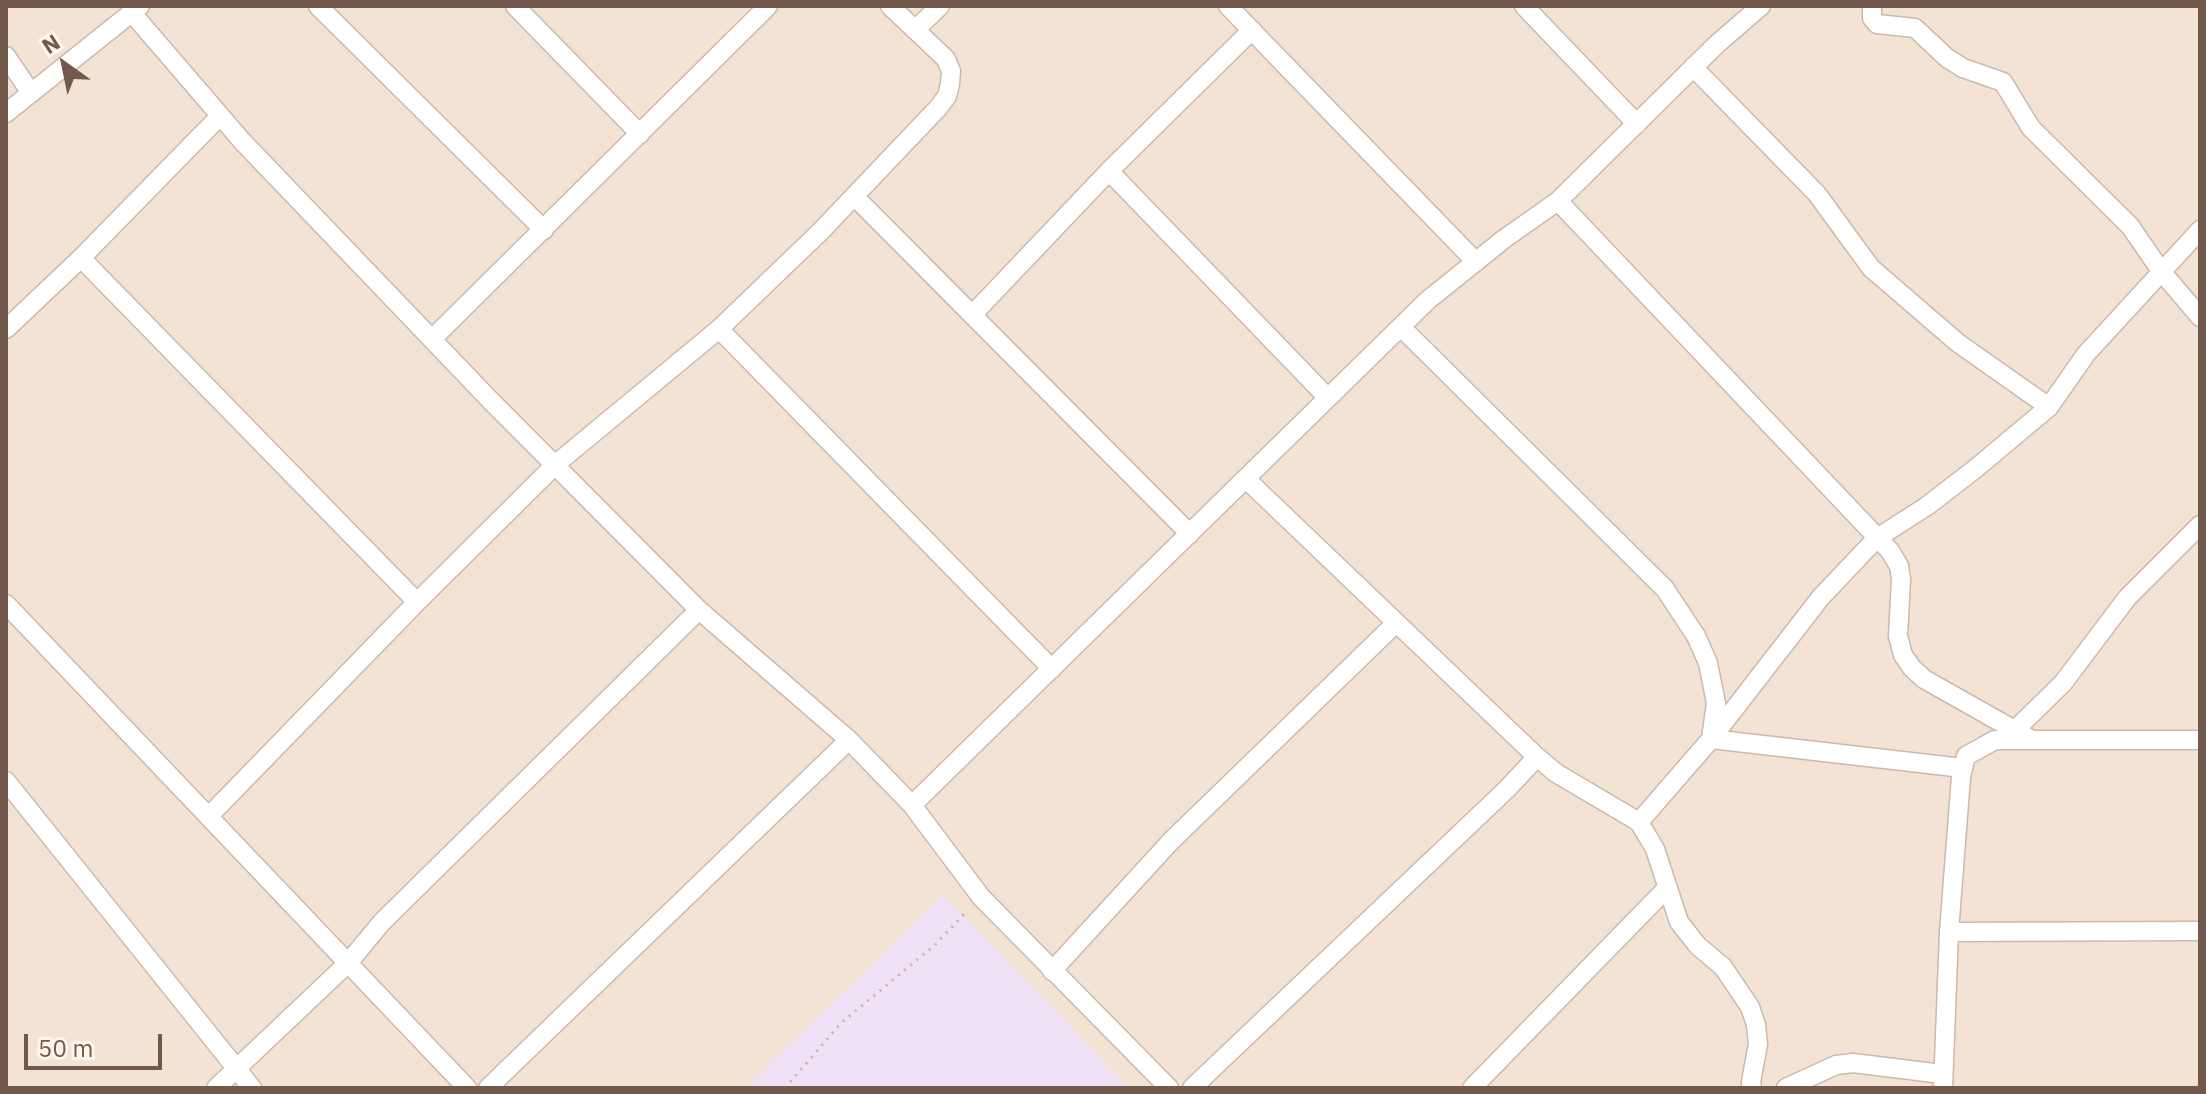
<!DOCTYPE html>
<html>
<head>
<meta charset="utf-8">
<style>
  body { margin:0 }
  #map { position:relative; width:2206px; height:1094px; overflow:hidden; background:#fbf2e6; font-family:"IBM Plex Sans",sans-serif }
  canvas { display:block }
  .frame { position:absolute; inset:0; border:8px solid #73584c; pointer-events:none }
  .north { position:absolute; left:24px; top:24px; width:80px; height:80px; -webkit-text-stroke:6px #fef6ec; paint-order:stroke; rotate:327deg; font-size:22px; font-weight:700; line-height:32px; text-align:center; color:#73584c }
  .north::after { content:''; display:block; margin:auto; width:28px; height:36px; background:#73584c; clip-path:polygon(50% 0,100% 100%,50% 72%,0 100%) }
  .scale { position:absolute; left:24px; top:1034px; width:138px; height:36px; box-sizing:border-box; border:4px solid #73584c; border-top:0; padding-left:10px; font-size:24px; line-height:28px; white-space:nowrap; color:#73584c; -webkit-text-stroke:6px #fef6ec; paint-order:stroke }
</style>
</head>
<body>
<div id="map">
<canvas width="2206" height="1094"></canvas>
<div class="frame"></div>
<div class="north">N</div>
<div class="scale">50 m</div>
</div>
<script>
const c = document.querySelector('canvas').getContext('2d');
c.lineJoin = 'round';
function paint(path, color) { c.fillStyle = color; c.fill(path, 'evenodd'); }
const toPath = rows => new Path2D(rows.map(r => 'M' + r).join(''));
function stroke(path, color, width, dash) { c.strokeStyle = color; c.lineWidth = width; c.lineCap = dash ? 'butt' : 'round'; c.setLineDash(dash || []); c.stroke(path); }
const residential = toPath([
  [6,6,2200,6,2200,1088,6,1088]
]);
const education = toPath([
  [943,895,1129,1088,745,1088]
]);
const path = toPath([
  [785,1088,841,1023,935,945,968,910]
]);
const minor = toPath([
  [318,6,544,230],
  [515,6,640,134],
  [1228,6,1476,262],
  [1524,6,1637,124],
  [1872,6,1872,18,1877,24,1915,28,1947,58,1963,68,2003,82,2031,128,2130,226,2161,271,2200,317],
  [132,13,242,141,490,400,699,610,849,740,912,805,981,897,1169,1088],
  [915,30,940,6],
  [6,56,31,93],
  [1693,67,1817,194,1871,268,1958,343,2049,407],
  [6,113,140,6],
  [1109,171,1328,398],
  [854,196,1190,534],
  [1558,201,1890,551,1899,566,1901,579,1898,636,1903,655,1912,668,1924,679,2032,740],
  [81,258,417,602],
  [972,315,1109,171,1252,30],
  [1401,327,1665,589,1696,636,1708,663,1716,703,1711,739,1963,768],
  [6,329,81,258,220,116],
  [719,329,1052,669],
  [432,339,768,6],
  [1246,479,1537,757,1556,773,1639,822,1655,849,1679,922,1698,946,1723,967,1750,1007,1756,1025,1758,1044,1751,1082,1752,1088],
  [6,604,467,1088],
  [2015,730,2063,683,2127,598,2200,525],
  [6,781,252,1088],
  [912,805,1428,300,1504,239,1558,201,1717,44,1761,6],
  [209,816,417,602,556,464,719,329,821,231,938,108,947,96,950,84,951,71,946,59,890,6],
  [1639,822,1711,739,1821,597,1877,538,1927,506,1975,469,2049,407,2086,354,2200,230],
  [1949,932,2200,931],
  [1052,971,1171,841,1395,624],
  [216,1088,348,963,382,922,699,610],
  [488,1088,849,740],
  [1192,1088,1507,789,1537,757],
  [1472,1088,1666,889],
  [1786,1088,1836,1065,1853,1063,1942,1074],
  [1943,1088,1949,932,1961,777,1966,756,1995,740,2200,740]
]);
paint(residential, '#f2e3d4');
paint(education, '#efe2f7');
stroke(minor, '#ccb9ac', 21);
stroke(path, '#d4b3a2', 3, [2, 6]);
stroke(minor, '#fff', 18);
</script>
</body>
</html>
